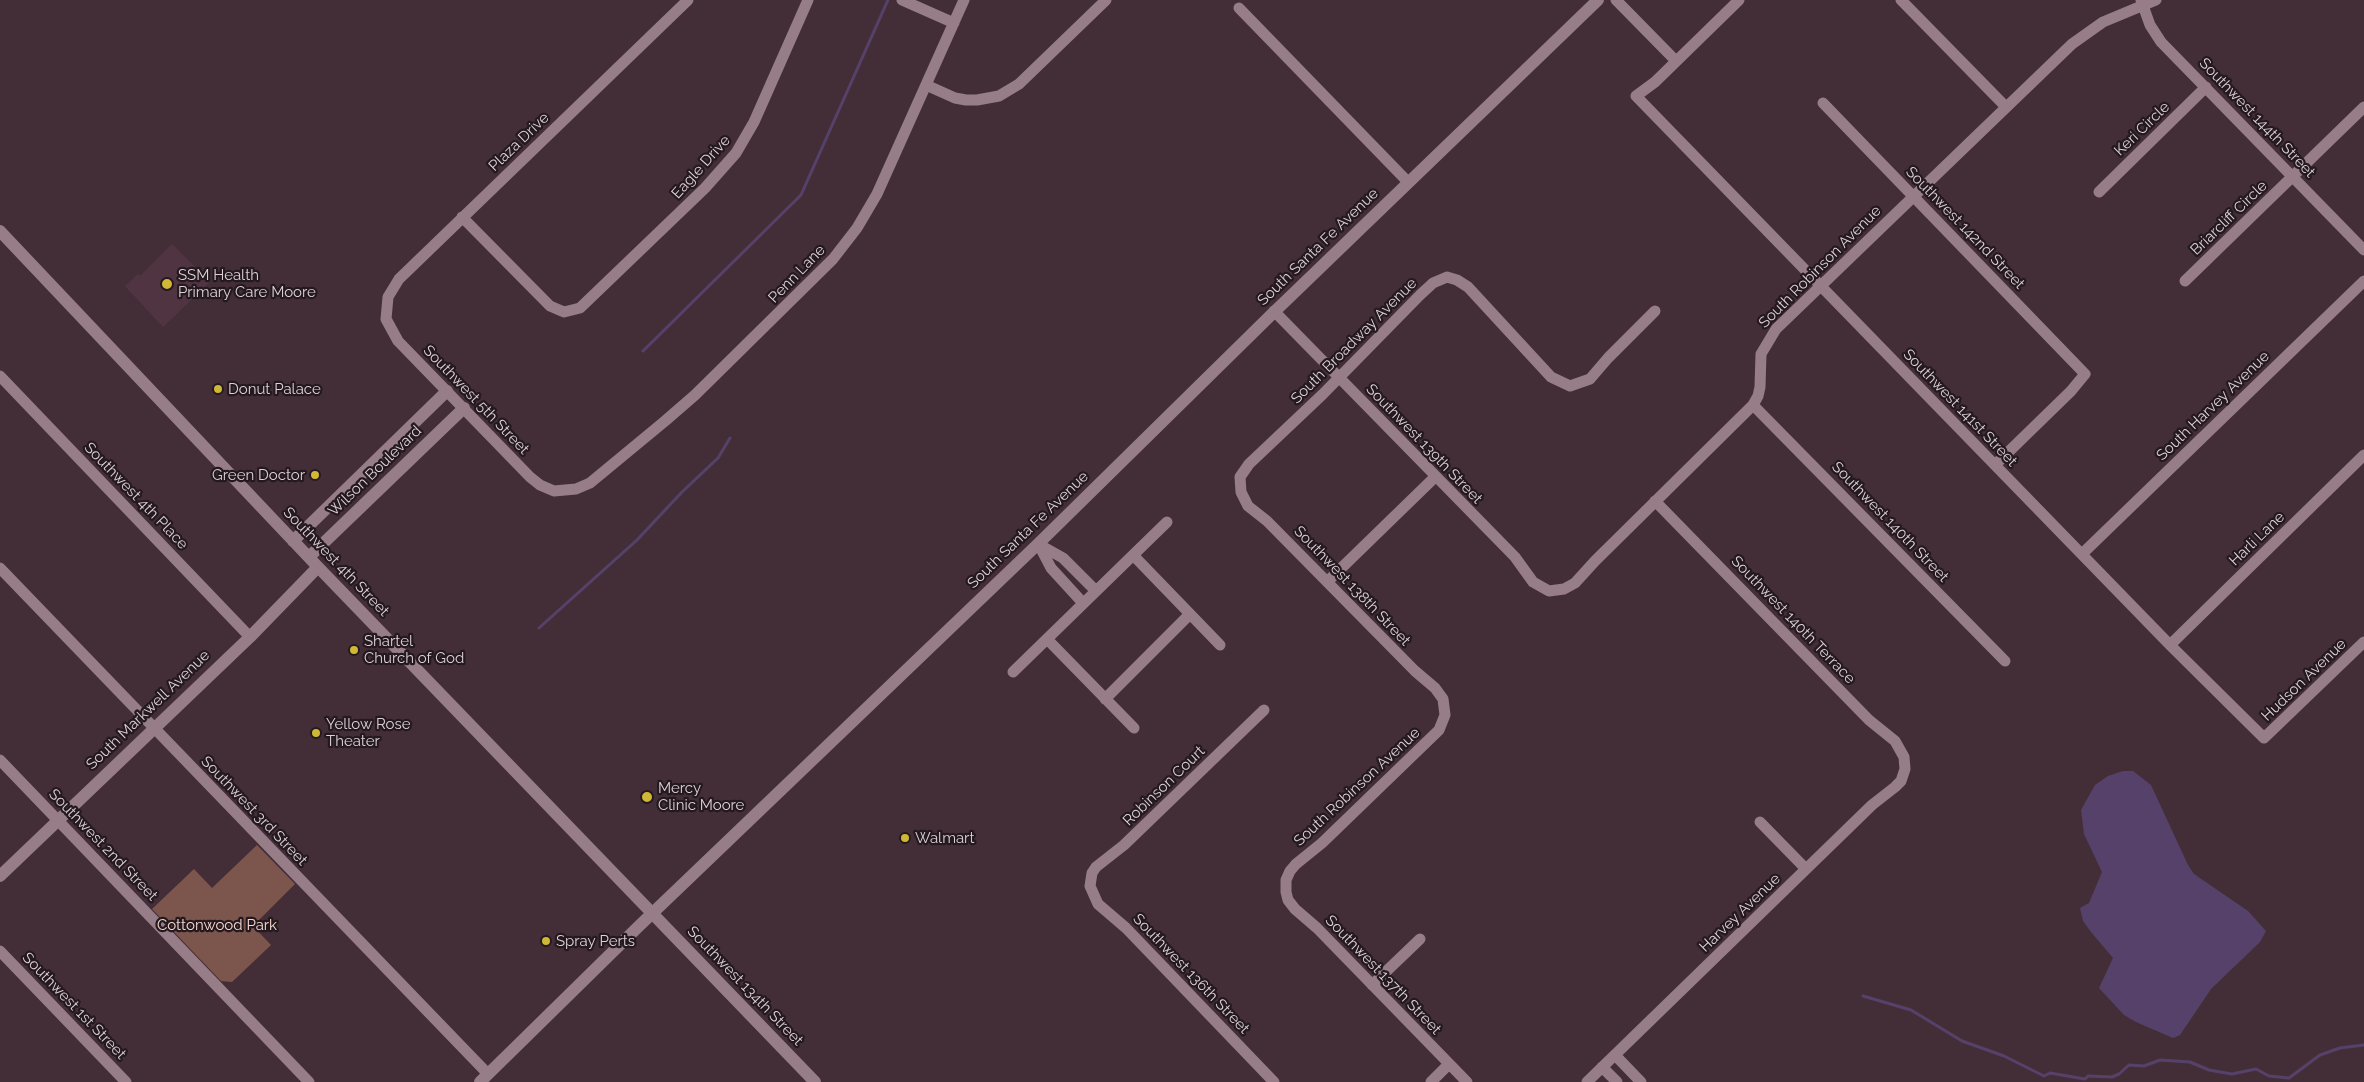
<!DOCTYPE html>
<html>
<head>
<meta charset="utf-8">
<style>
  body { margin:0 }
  canvas { display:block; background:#432e38 }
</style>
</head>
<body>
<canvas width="2364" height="1082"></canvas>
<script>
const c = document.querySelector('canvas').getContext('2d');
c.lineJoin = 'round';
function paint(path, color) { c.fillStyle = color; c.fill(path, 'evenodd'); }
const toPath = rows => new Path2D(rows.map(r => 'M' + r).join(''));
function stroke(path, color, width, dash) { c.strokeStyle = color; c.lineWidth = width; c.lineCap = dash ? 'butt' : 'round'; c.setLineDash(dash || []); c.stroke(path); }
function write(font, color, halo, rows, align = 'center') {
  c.font = font + ' Raleway,sans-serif'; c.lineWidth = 4.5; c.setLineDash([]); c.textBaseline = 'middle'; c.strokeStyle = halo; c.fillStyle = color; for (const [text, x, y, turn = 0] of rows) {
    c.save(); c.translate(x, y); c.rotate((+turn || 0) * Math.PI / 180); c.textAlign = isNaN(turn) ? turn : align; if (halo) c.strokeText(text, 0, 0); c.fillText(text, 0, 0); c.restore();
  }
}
const built = toPath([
  [172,244,210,282,163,327,125,286,138,274,140,276]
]);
const green = toPath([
  [257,845,295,884,253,926,271,945,232,982,221,981,152,909,194,869,212,888]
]);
const water = toPath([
  [2123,771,2133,771,2151,785,2188,865,2194,874,2248,911,2266,931,2260,942,2211,989,2180,1035,2173,1038,2136,1022,2124,1015,2099,988,2113,958,2091,932,2083,921,2080,908,2089,903,2102,872,2084,834,2081,810,2095,785,2108,776]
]);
const stream = toPath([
  [643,351,801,195,888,0],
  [539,628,637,540,682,492,718,458,730,438],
  [1863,996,1911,1010,1962,1041,2004,1056,2044,1076,2050,1073,2085,1079,2088,1076,2112,1077,2119,1074,2129,1065,2144,1066,2160,1060,2190,1062,2209,1070,2232,1074,2256,1069,2269,1076,2289,1078,2320,1055,2340,1048,2364,1045]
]);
const street = toPath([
  [688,0,399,279,388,297,386,319,398,341,530,477,540,485,554,491,576,489,590,483,665,421,695,395,833,259,857,228,877,194,964,0],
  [902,0,954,23],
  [1616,0,1676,61],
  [1739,0,1655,82,1636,96,2170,645,2264,738,2364,642],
  [1901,0,2006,107],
  [2141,0,2150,25,2161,42,2364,250],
  [1239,8,1408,182],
  [926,85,955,98,966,100,977,100,999,96,1019,84,1106,0],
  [1823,103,2085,374,2071,391,1995,465],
  [2099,192,2206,87],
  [462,217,550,306,564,312,580,308,705,188,736,153,754,122,808,0],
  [2185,281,2364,107],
  [1274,311,1515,557,1533,582,1549,591,1564,589,1575,583,1595,561,1753,405,1758,396,1760,387,1761,354,1776,329,2072,44,2103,22,2156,0],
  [0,376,250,637],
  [1753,405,2005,661],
  [1038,544,1063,558,1096,591],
  [1039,545,1051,568,1083,603],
  [2082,554,2364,281],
  [1133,555,1220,645],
  [0,568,488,1074],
  [1327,582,1435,477],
  [1047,639,1134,728],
  [2170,645,2364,455],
  [1013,672,1167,522],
  [1105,699,1190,614],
  [1264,710,1124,845,1096,867,1092,873,1090,886,1098,904,1126,928,1274,1082],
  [0,760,309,1082],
  [1760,822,1806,869],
  [0,951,126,1082],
  [1372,985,1420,939],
  [1615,1055,1641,1082],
  [1602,1067,1617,1082],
  [1431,1082,1449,1064],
  [1467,1082,1317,928,1295,909,1288,900,1286,892,1286,880,1290,871,1296,864,1322,843,1439,730,1445,715,1443,699,1435,688,1415,671,1267,521,1248,506,1241,492,1240,477,1249,464,1323,394,1420,295,1433,283,1447,277,1457,280,1468,287,1551,377,1570,386,1590,379,1608,358,1655,311],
  [1587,1082,1872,805,1895,787,1901,781,1905,769,1904,757,1895,741,1869,720,1655,501]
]);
const secondary = toPath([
  [0,231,318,567,815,1082],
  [293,541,447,391],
  [309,557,464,408],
  [0,876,250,637,318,567],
  [480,1082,638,927,1038,544,1270,316,1598,0]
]);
const markers = [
  [167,284,6,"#d1b736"],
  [218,389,5,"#d1b736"],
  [315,475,5,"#d1b736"],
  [354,650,5,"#d1b736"],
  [316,733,5,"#d1b736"],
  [647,797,6,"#d1b736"],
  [905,838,5,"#d1b736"],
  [546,941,5,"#d1b736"]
];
const streetNames = [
  ["Southwest 144th Street",2257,118,46],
  ["Keri Circle",2142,129,-44],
  ["Plaza Drive",519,142,-44],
  ["Eagle Drive",701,167,-48],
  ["Briarcliff Circle",2229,218,-44],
  ["Southwest 142nd Street",1965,228,46],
  ["South Santa Fe Avenue",1318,247,-44],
  ["South Robinson Avenue",1820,267,-45],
  ["Penn Lane",797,274,-46],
  ["South Broadway Avenue",1354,341,-45],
  ["Southwest 5th Street",476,400,46],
  ["South Harvey Avenue",2213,406,-44],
  ["Southwest 141st Street",1960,408,46],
  ["Southwest 139th Street",1424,444,46],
  ["Wilson Boulevard",375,471,-44],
  ["Southwest 4th Place",136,496,46],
  ["Southwest 140th Street",1890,522,46],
  ["South Santa Fe Avenue",1028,530,-44],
  ["Harli Lane",2257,539,-44],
  ["Southwest 4th Street",336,562,46],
  ["Southwest 138th Street",1352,586,46],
  ["Southwest 140th Terrace",1793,620,46],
  ["Hudson Avenue",2304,680,-44],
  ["South Markwell Avenue",148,710,-44],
  ["Robinson Court",1164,786,-44],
  ["South Robinson Avenue",1357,787,-43],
  ["Southwest 3rd Street",254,811,46],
  ["Southwest 2nd Street",103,845,46],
  ["Harvey Avenue",1740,913,-44],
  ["Southwest 136th Street",1191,974,46],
  ["Southwest 137th Street",1383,975,46],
  ["Southwest 134th Street",745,986,46],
  ["Southwest 1st Street",74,1006,46]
];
const poiNames = [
  ["SSM Health",178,275],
  ["Primary Care Moore",178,292],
  ["Donut Palace",228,389],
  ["Green Doctor",305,475,"right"],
  ["Shartel",364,641],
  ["Church of God",364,658],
  ["Yellow Rose",326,724],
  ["Theater",326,741],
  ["Mercy",658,788],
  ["Clinic Moore",658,805],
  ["Walmart",915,838],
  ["Spray Perts",556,941]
];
const parkNames = [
  ["Cottonwood Park",217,925]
];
paint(built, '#503441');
paint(green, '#7c554c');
paint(water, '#554169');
stroke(stream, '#554169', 3);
stroke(street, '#967d88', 11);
stroke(secondary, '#967d88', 12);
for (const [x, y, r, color] of markers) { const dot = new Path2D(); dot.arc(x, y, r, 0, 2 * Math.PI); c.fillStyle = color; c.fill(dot); stroke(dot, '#23191e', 2); }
write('15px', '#ded0d6', '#23191e', streetNames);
write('15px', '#ded0d6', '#23191e', poiNames, 'left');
write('15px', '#f9d7d0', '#23191e', parkNames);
</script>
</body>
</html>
